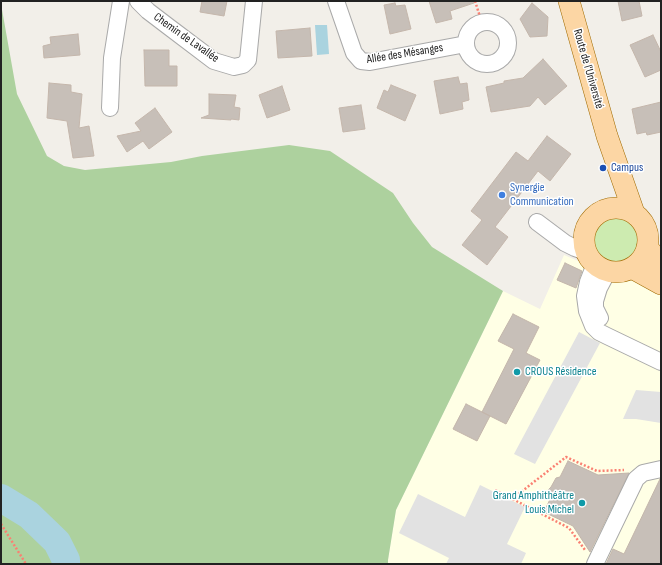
<!DOCTYPE html>
<html>
<head>
<meta charset="utf-8">
<style>
  body { margin:0 }
  #map { position:relative; width:662px; height:565px; overflow:hidden; background:#f2efe9; font-family:"Sofia Sans Condensed",sans-serif }
  canvas { display:block }
  .frame { position:absolute; inset:0; border:2px solid #222; pointer-events:none }
</style>
</head>
<body>
<div id="map">
<canvas width="662" height="565"></canvas>
<div class="frame"></div>
</div>
<script>
const c = document.querySelector('canvas').getContext('2d');
c.lineJoin = 'round';
function paint(path, color) { c.fillStyle = color; c.fill(path, 'evenodd'); }
const toPath = rows => new Path2D(rows.map(r => 'M' + r).join(''));
function stroke(path, color, width, dash) { c.strokeStyle = color; c.lineWidth = width; c.lineCap = dash ? 'butt' : 'round'; c.setLineDash(dash || []); c.stroke(path); }
function write(font, color, halo, rows, align = 'center') {
  c.font = font + ' "Sofia Sans Condensed",sans-serif'; c.lineWidth = 3; c.setLineDash([]); c.textBaseline = 'middle'; c.strokeStyle = halo; c.fillStyle = color; for (const [text, x, y, turn = 0] of rows) {
    c.save(); c.translate(x, y); c.rotate((+turn || 0) * Math.PI / 180); c.textAlign = isNaN(turn) ? turn : align; if (halo) c.strokeText(text, 0, 0); c.fillText(text, 0, 0); c.restore();
  }
}
const education = toPath([
  [564,255,595,268,608,271,616,272,624,271,661,284,661,564,388,564,388,560,396,510,503,291,540,309]
]);
const grass = toPath([
  '590 240a26 26 0 1 1 52 0a26 26 0 1 1-52 0Z'
]);
const forest = toPath([
  [1,4,17,94,47,156,64,166,85,170,171,162,202,156,289,145,330,151,393,193,413,223,432,247,503,291,396,510,388,560,388,564,1,564]
]);
const parking = toPath([
  [579,332,600,343,535,464,514,454],
  [636,390,661,392,661,423,636,419,623,419],
  [480,485,525,507,507,544,526,553,521,564,446,564,449,558,399,533,418,494,465,517]
]);
const water = toPath([
  [315,25,327,25,329,54,317,55]
]);
const river = toPath([
  [1,498,29,515,57,542,66,560,66,564]
]);
const building = toPath([
  [202,1,227,1,224,16,200,12,202,1],
  [429,1,473,1,474,3,450,11,452,19,436,23,429,1],
  [618,1,639,1,642,16,622,21,618,1],
  [395,3,396,6,405,5,411,29,390,34,384,5,395,3],
  [532,3,548,17,547,36,530,37,520,19,532,3],
  [310,28,312,56,278,58,276,31,310,28],
  [78,34,80,55,44,58,43,46,51,44,50,37,78,34],
  [653,35,661,52,661,70,645,77,630,45,653,35],
  [144,50,169,50,169,66,177,66,177,86,145,86,144,50],
  [543,59,567,86,545,105,538,97,530,106,491,112,486,87,504,83,504,81,523,78,543,59],
  [458,77,460,84,467,83,469,100,462,102,463,109,440,114,434,81,458,77],
  [49,83,71,85,71,92,82,94,79,128,89,126,94,156,73,158,67,121,47,118,49,83],
  [391,85,416,95,405,121,377,108,384,90,388,92,391,85],
  [282,86,290,110,267,118,259,95,282,86],
  [209,94,236,95,234,107,240,108,239,120,231,119,231,120,201,118,209,115,209,94],
  [661,102,661,132,647,135,646,132,637,134,632,109,661,102],
  [361,105,365,129,343,132,339,108,361,105],
  [155,108,172,132,149,149,143,141,127,152,117,136,141,131,135,123,155,108],
  [547,136,571,154,550,181,538,171,495,227,508,237,487,265,462,245,482,220,471,211,516,152,528,161,547,136],
  [565,263,582,271,576,288,557,280,565,263],
  [513,314,539,327,526,353,540,360,506,424,482,412,514,349,498,341,513,314],
  [466,404,490,416,477,441,453,429,466,404],
  [568,461,598,475,629,473,590,552,573,526,544,512,552,495,548,490,551,487,556,478,560,477,568,461],
  [660,479,661,479,661,564,606,564,613,549,624,554,660,479]
]);
const path = toPath([
  [475,1,482,23],
  [495,490,569,528,585,550],
  [512,499,566,457,597,471,624,470],
  [1,524,26,564]
]);
const minor = toPath([
  [138,1,148,11,169,27,214,61,234,67,243,65,248,60,254,1],
  [336,1,354,53,361,61,370,62,466,44],
  '466 43a21 21 0 1 1 42 0a21 21 0 1 1-42 0Z',
  [110,108,112,58,121,1],
  [537,222,565,243,575,248,586,252],
  [595,264,588,282,585,296,587,311,593,326,599,332,607,336,661,362],
  [600,318,595,308,595,301,599,288,608,271],
  [595,564,636,479,643,473,661,469]
]);
const major = toPath([
  [569,1,607,136,634,213],
  '584 240a32 32 0 1 1 64 0a32 32 0 1 1-64 0Z',
  [647,247,661,264],
  [632,268,661,284]
]);
const markers = [
  [603,168,4,"#1a4fb4"],
  [502,195,4,"#3f7fe0"],
  [517,372,4,"#0f9aa8"],
  [582,503,4,"#0f9aa8"]
];
const streetNames = [
  ["Chemin de Lavallée",186,38,35],
  ["Allée des Mésanges",405,54,-9],
  ["Route de l'Université",588,69,74]
];
const transitNames = [
  ["Campus",611,168]
];
const shopNames = [
  ["Synergie",510,188],
  ["Communication",510,202]
];
const cultureNames = [
  ["CROUS Résidence",525,372],
  ["Grand Amphithéâtre",574,496,"right"],
  ["Louis Michel",574,510,"right"]
];
paint(education, '#ffffe5');
paint(grass, '#cdebb0');
paint(forest, '#add19e');
paint(parking, '#e2e2e2');
paint(water, '#aad3df');
stroke(river, '#aad3df', 28);
paint(building, '#c7bfb8');
stroke(building, '#c4b6ab', 1);
stroke(minor, '#a9a9a9', 18);
stroke(major, '#a06b00', 22);
stroke(path, '#fa8072', 2.5, [2, 2]);
stroke(minor, '#fff', 16);
stroke(major, '#fcd6a4', 21);
for (const [x, y, r, color] of markers) { const dot = new Path2D(); dot.arc(x, y, r, 0, 2 * Math.PI); c.fillStyle = color; c.fill(dot); stroke(dot, '#fff', 1.5); }
write('12px', '#222', '#fff', streetNames);
write('12px', '#164399', '#fff', transitNames, 'left');
write('12px', '#366cbe', '#fff', shopNames, 'left');
write('12px', '#0d838f', '#fff', cultureNames, 'left');
</script>
</body>
</html>
